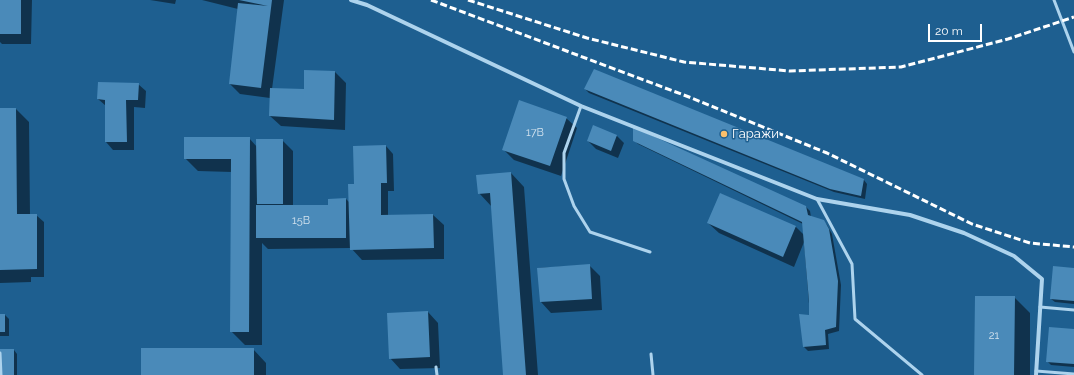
<!DOCTYPE html>
<html>
<head>
<meta charset="utf-8">
<style>
  body { margin:0 }
  #map { position:relative; width:1074px; height:375px; overflow:hidden; background:#1e5f90; font-family:Raleway,sans-serif }
  canvas { display:block }
  .scale { position:absolute; left:928px; top:24px; width:54px; height:18px; box-sizing:border-box; border:2px solid #fff; border-top:0; padding-left:5px; font-size:12px; line-height:14px; white-space:nowrap; color:#fff; -webkit-text-stroke:3px #1e5f90; paint-order:stroke }
</style>
</head>
<body>
<div id="map">
<canvas width="1074" height="375"></canvas>
<div class="scale">20 m</div>
</div>
<script>
const c = document.querySelector('canvas').getContext('2d');
c.lineJoin = 'round';
function paint(path, color) { c.fillStyle = color; c.fill(path, 'evenodd'); }
const toPath = rows => new Path2D(rows.map(r => 'M' + r).join(''));
function stroke(path, color, width, dash) { c.strokeStyle = color; c.lineWidth = width; c.lineCap = dash ? 'butt' : 'round'; c.setLineDash(dash || []); c.stroke(path); }
function write(font, color, halo, rows, align = 'center') {
  c.font = font + ' Raleway,sans-serif'; c.lineWidth = 3; c.setLineDash([]); c.textBaseline = 'middle'; c.strokeStyle = halo; c.fillStyle = color; for (const [text, x, y, turn = 0] of rows) {
    c.save(); c.translate(x, y); c.rotate((+turn || 0) * Math.PI / 180); c.textAlign = isNaN(turn) ? turn : align; if (halo) c.strokeText(text, 0, 0); c.fillText(text, 0, 0); c.restore();
  }
}
const shadow = toPath([
  [0,0,32,0,31,44,2,44,0,42],
  [150,0,176,0,175,4],
  [202,0,284,0,272,89,305,90,335,72,346,83,345,130,281,126,270,116,270,98,240,94,230,84,238,9],
  [138,84,146,91,145,108,134,107,134,150,113,150,106,142,106,106,98,99],
  [585,89,864,180,867,184,865,199,834,192,589,93],
  [0,109,16,109,29,122,30,215,36,215,44,222,44,277,31,277,31,282,0,283],
  [566,118,577,128,561,176,514,160,503,149],
  [617,136,624,143,618,158,596,149,588,141],
  [249,138,257,147,282,140,293,151,293,206,329,206,346,199,350,203,355,185,386,146,393,154,394,191,388,191,388,216,433,215,444,225,444,259,362,260,351,248,268,249,262,243,262,345,245,345,231,331,232,172,198,171,185,158],
  [634,140,806,207,810,211,811,217,823,221,827,225,832,234,841,285,839,331,828,334,829,349,808,351,804,347,810,316,804,242,794,267,719,233,708,223,721,194,796,227,804,235,803,224,638,144],
  [511,173,524,187,538,375,504,375,492,207,479,193],
  [589,265,600,276,602,310,551,313,541,302,538,268],
  [1074,269,1074,304,1055,302,1051,299],
  [1014,297,1030,313,1030,375,975,375],
  [428,312,438,323,440,368,400,369,390,358],
  [0,315,5,315,9,319,9,336,0,336],
  [1074,330,1074,367,1051,365,1047,361],
  [253,349,266,363,266,375,142,375],
  [0,350,14,350,17,354,17,375,0,375]
]);
const building = toPath([
  [0,0,21,0,21,34,0,34],
  [239,0,272,0,261,88,229,84,238,3,268,6],
  [594,69,864,179,861,196,830,189,584,89],
  [304,70,335,71,334,120,269,116,270,88,304,89],
  [98,82,139,83,138,100,126,100,127,142,105,142,105,100,97,99],
  [519,100,567,117,550,166,502,150],
  [0,108,16,108,17,214,37,214,37,269,0,270],
  [593,125,617,135,611,151,587,141],
  [633,127,806,206,808,215,824,220,829,229,838,281,836,327,825,330,826,345,803,347,799,314,809,315,809,301,802,222,633,141],
  [184,137,250,137,249,332,230,332,231,159,184,159],
  [256,139,283,139,283,204,257,204],
  [386,145,387,183,381,183,381,215,433,214,434,248,350,250,348,184,354,184,353,146],
  [511,172,526,375,503,375,490,193,478,194,476,175],
  [720,193,796,226,783,257,707,223],
  [346,198,346,238,256,238,256,205,328,205,328,199],
  [590,264,592,299,540,302,537,268],
  [1053,266,1074,268,1074,301,1050,299],
  [975,296,1015,296,1014,375,974,375],
  [428,311,430,357,389,359,387,313],
  [0,314,5,314,5,332,0,332],
  [1049,327,1074,329,1074,364,1046,362],
  [141,348,254,348,254,375,141,375],
  [0,349,14,349,14,375,0,375]
]);
const lane = toPath([
  [1054,0,1074,52],
  [581,106,564,153,564,179,574,206,590,232,650,252],
  [817,199,852,264,855,319,922,375],
  [1040,307,1074,310],
  [0,353,1,375],
  [651,354,653,375],
  [436,367,437,375],
  [1036,371,1074,374]
]);
const street = toPath([
  [351,0,367,5,581,106,817,199,910,215,964,233,1014,256,1042,279,1036,375]
]);
const rail = toPath([
  [431,0,689,97,827,153,972,224,1030,243,1074,247],
  [468,0,587,38,684,62,790,71,901,67,1008,39,1074,17]
]);
const markers = [
  [724,134,4,"#fcc06c"]
];
const numberNames = [
  ["17В",535,133],
  ["15В",301,221],
  ["21",994,336]
];
const poiNames = [
  ["Гаражи",732,134]
];
paint(shadow, '#0007');
paint(building, '#4a8ab9');
stroke(lane, '#add3ed', 3);
stroke(street, '#add3ed', 4);
stroke(rail, '#fff', 3, [7, 3]);
for (const [x, y, r, color] of markers) { const dot = new Path2D(); dot.arc(x, y, r, 0, 2 * Math.PI); c.fillStyle = color; c.fill(dot); stroke(dot, '#1e5f90', 1.5); }
write('11px', '#d2e2ee', null, numberNames);
write('13px', '#fff', '#1e5f90', poiNames, 'left');
</script>
</body>
</html>
